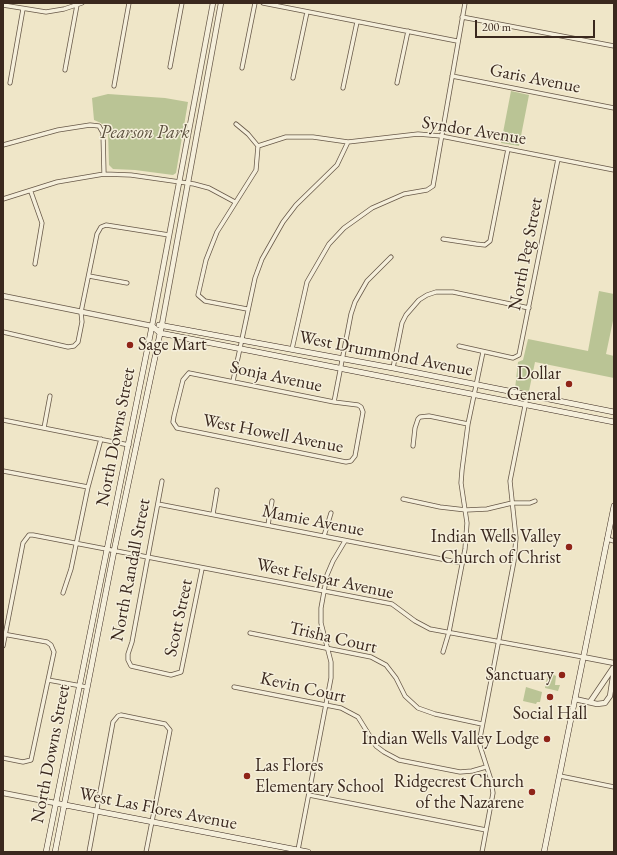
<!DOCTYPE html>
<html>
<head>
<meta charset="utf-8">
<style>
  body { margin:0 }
  #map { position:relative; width:617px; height:855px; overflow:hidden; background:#efe6c8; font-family:"EB Garamond",serif }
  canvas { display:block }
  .frame { position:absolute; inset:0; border:4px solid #3a281e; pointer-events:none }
  .scale { position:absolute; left:475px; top:20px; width:120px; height:18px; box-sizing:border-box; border:2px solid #3a281e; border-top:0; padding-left:5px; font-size:12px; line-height:14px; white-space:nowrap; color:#3a281e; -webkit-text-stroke:3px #f5efdb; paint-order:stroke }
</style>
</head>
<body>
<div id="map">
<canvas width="617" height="855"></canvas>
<div class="frame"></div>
<div class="scale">200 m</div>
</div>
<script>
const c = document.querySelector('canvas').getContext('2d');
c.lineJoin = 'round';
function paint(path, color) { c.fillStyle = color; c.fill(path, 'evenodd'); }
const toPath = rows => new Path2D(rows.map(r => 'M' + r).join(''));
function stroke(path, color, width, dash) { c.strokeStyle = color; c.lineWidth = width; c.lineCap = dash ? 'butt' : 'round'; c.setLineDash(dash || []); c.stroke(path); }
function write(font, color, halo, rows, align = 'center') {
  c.font = font + ' "EB Garamond",serif'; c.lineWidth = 3; c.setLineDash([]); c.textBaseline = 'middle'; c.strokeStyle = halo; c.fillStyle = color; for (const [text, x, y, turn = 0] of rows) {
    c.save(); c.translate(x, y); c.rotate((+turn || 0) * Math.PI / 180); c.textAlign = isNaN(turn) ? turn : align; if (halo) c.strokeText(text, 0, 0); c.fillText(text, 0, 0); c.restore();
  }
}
const green = toPath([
  [511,91,529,95,519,146,501,143],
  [108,94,165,98,188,102,176,173,173,175,135,170,113,169,109,165,108,131,101,123,94,120,92,98],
  [599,291,614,294,614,316,606,354,614,356,614,378,535,362,529,391,515,389,518,362,523,360,528,339,588,351],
  [548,672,556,676,555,685,560,685,558,691,545,688],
  [526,687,542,692,540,702,537,702,536,704,523,701]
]);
const minor = toPath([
  [263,3,457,41],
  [3,5,46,12,64,9,82,3],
  [462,17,614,46],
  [170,67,182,3],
  [242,68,255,3],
  [65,70,77,5],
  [452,76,614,108],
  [293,78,307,12],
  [10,83,23,9],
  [397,83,408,31],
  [114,86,129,3],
  [343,88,357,22],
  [236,124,248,134,258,146,256,170,217,232,206,260,198,295,205,301,247,309],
  [3,145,58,130,90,125,99,126,103,133,104,174],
  [258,146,286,137,313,137,348,142,418,134,441,136,614,170],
  [31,192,42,223,35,264],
  [3,199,57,182,104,174,131,175,194,184,209,188,235,202],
  [443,239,476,244,485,245,490,241,508,149],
  [89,276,127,283],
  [3,332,68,347,74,346,78,342,82,322,81,312,97,234,101,227,106,225,169,235],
  [459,346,513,358,519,355,558,159],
  [292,349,307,282,329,244,344,228,372,208,404,194,427,190,433,186,465,3],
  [393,368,402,323,406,315,419,300,427,295,436,292,453,292,529,308],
  [189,373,334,402,358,405,361,407,363,412,355,456,351,461,346,462,177,428,173,422,174,416,183,380,189,373],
  [233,381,255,278,262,259,283,222,296,205,337,165,348,142],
  [334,402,351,314,355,302,367,281,391,257],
  [3,420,129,445],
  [44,428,50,396],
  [413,446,415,428,418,419,420,417,429,416,468,424],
  [3,471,88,487],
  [162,481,132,642,128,654,128,660,131,666,171,675,181,672,202,569],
  [403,499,440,507,466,510,487,509,512,503,530,503,535,501],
  [158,504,462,563],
  [213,514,217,490],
  [268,525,272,501],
  [324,536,331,513],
  [607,539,614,541],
  [63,593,71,569,88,487,101,439],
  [250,633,371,657,386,665,396,678,405,696,418,708,435,714,482,724],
  [3,646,23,543,29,535,33,535,392,604,415,621,430,629,583,657],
  [443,652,449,632,465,549,467,523,461,483,462,470,468,424,483,352],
  [48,680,87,687],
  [234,687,341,708,358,717,376,746,384,752,399,760,460,772,472,771,486,767],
  [3,758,23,762,31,760,54,652,51,645,47,642,3,634],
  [560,776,614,787],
  [309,795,486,830],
  [298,850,331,678,331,662,321,623,321,608,327,575,333,561,345,541],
  [89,852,113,722,118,716,121,715,165,724,170,730,146,852],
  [482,852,493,793,491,780,480,746,480,738,514,561,516,538,510,481,527,396]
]);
const tertiary = toPath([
  [3,296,152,326,213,3],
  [162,324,221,3],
  [583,657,614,663],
  [575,699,597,704,605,703,610,696,614,670],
  [590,702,613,668],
  [3,793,55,803]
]);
const secondary = toPath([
  [159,325,393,368,614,412],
  [152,326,160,333,614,422],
  [55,803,308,852],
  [46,852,152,326],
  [55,852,114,551,162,324],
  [544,852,614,506]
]);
const markers = [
  [130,345,4,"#8f2418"],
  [569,384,4,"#8f2418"],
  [569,547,4,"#8f2418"],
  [562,675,4,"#8f2418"],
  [550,697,4,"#8f2418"],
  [547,739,4,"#8f2418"],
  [247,776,4,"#8f2418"],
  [532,792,4,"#8f2418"]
];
const streetNames = [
  ["Garis Avenue",535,79,11],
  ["Syndor Avenue",474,131,9],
  ["North Peg Street",526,254,-79],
  ["West Drummond Avenue",386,354,11],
  ["Sonja Avenue",276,377,12],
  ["West Howell Avenue",273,434,11],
  ["North Downs Street",116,437,-79],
  ["Mamie Avenue",313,521,11],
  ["North Randall Street",131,570,-79],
  ["West Felspar Avenue",325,579,12],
  ["Scott Street",179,618,-78],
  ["Trisha Court",333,638,13],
  ["Kevin Court",303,688,13],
  ["North Downs Street",51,754,-79],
  ["West Las Flores Avenue",158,809,11]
];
const parkNames = [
  ["Pearson Park",145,133]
];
const poiNames = [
  ["Sage Mart",138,345,"left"],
  ["Dollar",561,374],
  ["General",561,395],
  ["Indian Wells Valley",561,537],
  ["Church of Christ",561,558],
  ["Sanctuary",554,675],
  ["Social Hall",550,714,"center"],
  ["Indian Wells Valley Lodge",539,739],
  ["Las Flores",255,766,"left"],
  ["Elementary School",255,787,"left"],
  ["Ridgecrest Church",524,782],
  ["of the Nazarene",524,803]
];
paint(green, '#bac495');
stroke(minor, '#675848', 5);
stroke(tertiary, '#675848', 6);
stroke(secondary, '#3a281e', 6);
stroke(minor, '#f5efdb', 3.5);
stroke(tertiary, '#f5efdb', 4.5);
stroke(secondary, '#f5efdb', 5);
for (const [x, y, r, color] of markers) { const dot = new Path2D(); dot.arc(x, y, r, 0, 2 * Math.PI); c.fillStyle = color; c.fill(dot); stroke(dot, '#f5efdb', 1.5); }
write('18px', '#3a281e', '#f5efdb', streetNames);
write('italic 18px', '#5a4f3c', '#f5efdb', parkNames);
write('18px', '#3a281e', '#f5efdb', poiNames, 'right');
</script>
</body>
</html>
